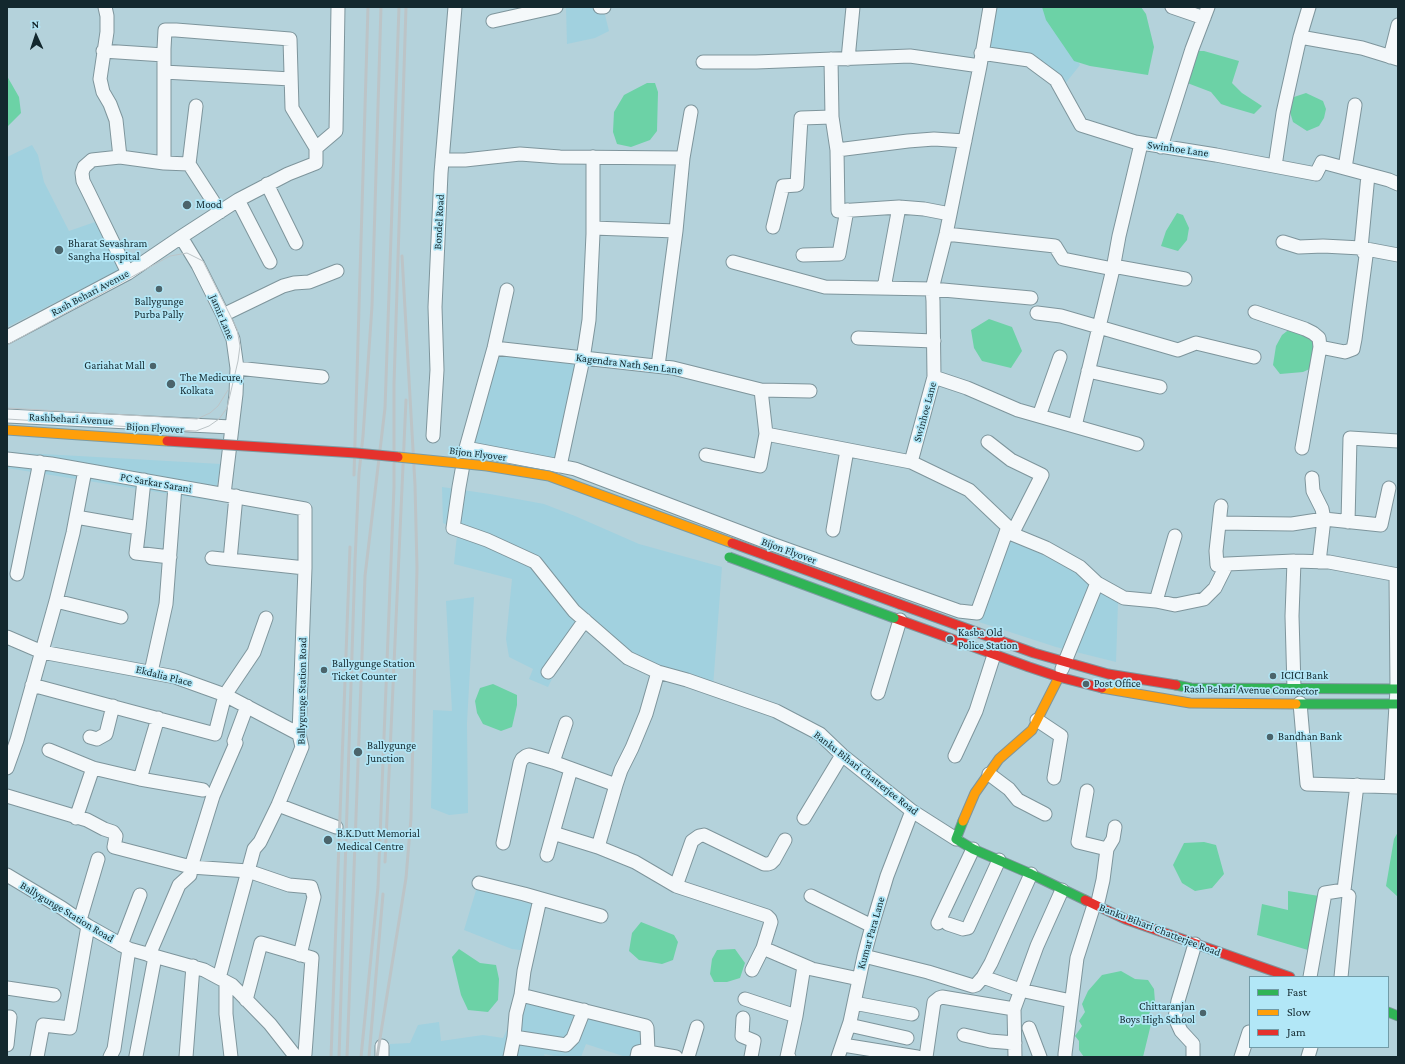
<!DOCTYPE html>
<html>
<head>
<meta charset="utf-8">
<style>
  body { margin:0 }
  #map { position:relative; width:1405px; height:1064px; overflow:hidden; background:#b4d2db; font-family:"Crimson Pro",serif }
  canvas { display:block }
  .frame { position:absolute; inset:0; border:8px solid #13282e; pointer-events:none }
  .legend { position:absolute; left:1249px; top:976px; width:140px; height:72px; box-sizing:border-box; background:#b2e7f7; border:1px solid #729ba7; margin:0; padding:5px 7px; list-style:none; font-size:12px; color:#13282e }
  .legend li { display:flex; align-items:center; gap:8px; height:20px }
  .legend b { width:20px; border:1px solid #729ba7 }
  .north { position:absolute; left:16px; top:16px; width:40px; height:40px; -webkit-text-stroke:3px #b2e7f7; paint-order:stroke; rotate:357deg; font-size:11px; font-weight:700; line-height:16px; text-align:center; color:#13282e }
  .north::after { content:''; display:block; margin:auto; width:14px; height:18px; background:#13282e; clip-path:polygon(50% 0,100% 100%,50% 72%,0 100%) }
</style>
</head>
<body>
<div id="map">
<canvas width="1405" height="1064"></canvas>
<div class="frame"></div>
<ul class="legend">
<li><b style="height:5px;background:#30b455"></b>Fast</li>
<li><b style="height:5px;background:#ff9f0a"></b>Slow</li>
<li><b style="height:5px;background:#e5322d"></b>Jam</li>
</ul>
<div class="north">N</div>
</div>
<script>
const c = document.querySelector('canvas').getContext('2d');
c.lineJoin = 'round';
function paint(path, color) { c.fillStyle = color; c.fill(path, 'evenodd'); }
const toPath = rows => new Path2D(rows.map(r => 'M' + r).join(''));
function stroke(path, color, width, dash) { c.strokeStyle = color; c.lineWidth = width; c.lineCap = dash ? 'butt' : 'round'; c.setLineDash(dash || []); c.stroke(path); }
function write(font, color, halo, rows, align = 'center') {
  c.font = font + ' "Crimson Pro",serif'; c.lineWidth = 3.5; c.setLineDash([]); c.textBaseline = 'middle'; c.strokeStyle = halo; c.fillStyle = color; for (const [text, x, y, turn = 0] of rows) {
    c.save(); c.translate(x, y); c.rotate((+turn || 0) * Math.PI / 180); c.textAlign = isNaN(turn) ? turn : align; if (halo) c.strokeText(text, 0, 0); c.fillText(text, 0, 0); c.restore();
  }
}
const built = toPath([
  [566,7,603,7,609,31,595,38,567,44],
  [997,7,1055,7,1058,26,1080,65,1064,85,1036,61,987,55],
  [32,145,38,155,44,182,69,231,95,222,121,269,7,327,7,157],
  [495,352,583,363,561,462,468,446],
  [7,452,221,464,214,501,7,468],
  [442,487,490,494,544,504,575,516,639,544,722,567,713,687,630,656,577,610,535,559,459,531,443,523],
  [457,535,534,564,581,621,548,687,529,679,533,669,509,657,506,639,512,579,454,564],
  [1008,536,1086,578,1118,603,1116,662,1056,647,979,622],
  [474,597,467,723,468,813,449,815,431,808,433,710,452,711,446,601],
  [477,887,485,892,539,906,528,951,512,949,464,930],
  [523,997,655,1032,653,1057,626,1057,586,1044,581,1057,559,1057,544,1054,545,1057,389,1057,390,1044,410,1043,418,1025,439,1022,441,1041,483,1035,503,1038]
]);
const water = toPath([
  [1042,7,1141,7,1146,14,1154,47,1148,75,1090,66,1074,61,1046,20],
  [1192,51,1204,51,1239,61,1232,83,1242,93,1262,106,1254,114,1230,107,1221,104,1211,92,1182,81],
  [7,76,19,97,21,113,7,127],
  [647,83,655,83,658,92,657,131,650,140,631,147,617,144,613,132,614,112,624,95],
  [1306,93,1323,101,1326,109,1324,118,1319,126,1307,131,1293,122,1290,112,1294,97],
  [1177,213,1183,215,1189,228,1187,240,1178,251,1161,246,1166,231],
  [989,319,1012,327,1022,351,1011,368,982,361,974,348,971,330],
  [1291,328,1316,341,1314,367,1303,372,1280,374,1273,365,1276,346,1282,335],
  [493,684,517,695,517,705,512,727,501,731,483,724,477,713,475,701,480,688],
  [1398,832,1398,897,1386,886,1394,839],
  [1204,842,1216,845,1224,874,1212,888,1195,891,1182,883,1173,865,1184,843],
  [1288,891,1319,896,1308,950,1257,935,1262,904,1288,910],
  [641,922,674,935,678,942,673,960,662,964,639,960,629,951,632,933],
  [459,949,480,963,496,965,499,979,498,1000,488,1012,468,1010,461,995,452,957],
  [735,949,745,963,740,978,727,982,714,982,710,974,712,959,717,950],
  [1121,971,1135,979,1148,980,1154,989,1155,1002,1149,1014,1151,1024,1143,1057,1084,1057,1079,1050,1079,1041,1075,1036,1082,1026,1079,1021,1085,1012,1082,1004,1088,991,1102,975]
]);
const street = toPath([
  [105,7,107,16,107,32,100,79,103,92,110,104,116,120,120,157,92,160,84,167,82,173,83,181,88,191,128,273],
  [600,7,604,7],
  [1172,7,1204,18],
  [493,21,556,7],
  [1300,37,1309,7],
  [103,51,164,55],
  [981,53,1029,60,1056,80,1081,125,1135,142,1216,155,1316,174,1322,162,1389,180,1398,184],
  [1390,57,1398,25],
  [848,59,853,7],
  [703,62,756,62,910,56,980,66],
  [164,72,291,79],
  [832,117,837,150,838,211,899,207,924,209,950,214],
  [1161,147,1192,49,1208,7],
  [316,148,336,131,338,7],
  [837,150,908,141,934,139,965,141],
  [120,157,164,163,189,164,220,212],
  [593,157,593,234,589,320,583,359,560,466,575,469,772,544,959,611,977,613,1008,527],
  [442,160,465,160,520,154,560,157,683,158],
  [189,164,196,106],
  [1275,166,1283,113,1300,37,1362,48,1398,59],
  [1345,168,1355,105],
  [1368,175,1361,248,1398,255],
  [267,184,296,243],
  [238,200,270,262],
  [773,227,783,186,797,185,801,118,832,117,831,59],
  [593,228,676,231],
  [946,234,1055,246,1063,259,1113,269,1119,236,1141,144],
  [181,237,198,265,223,315,233,339,237,368,236,394,224,494],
  [1283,242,1299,247,1323,246,1361,248,1366,256,1355,339,1353,349,1345,352,1320,347],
  [803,255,839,254,847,210],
  [733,262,825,287,932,289,1031,298],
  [1113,266,1185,279],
  [884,288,899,207],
  [507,290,494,348,466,448,459,487,453,528,487,540,535,562,574,611,628,658,658,672,687,680,776,711,820,734,842,755,912,811,956,839],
  [1255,312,1305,329,1313,333,1319,338,1320,347,1302,448],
  [1037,313,1061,316,1178,350,1196,343,1254,357],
  [223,315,283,286,294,283,309,282,337,271],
  [7,337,128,273,181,237,238,200,288,174,316,163,316,148,292,108,290,39,176,30,165,30,164,49,164,163],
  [858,338,934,341],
  [494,348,673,368,761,390,766,434,911,462,969,490,1008,527,1012,534,1046,548,1080,567,1097,583,1124,598,1156,601,1175,605,1204,599,1215,588,1227,564,1294,561,1329,562,1398,575],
  [658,366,676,231,683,158,691,112],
  [237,368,322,377],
  [1088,371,1160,387],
  [934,377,967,388,1018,410,1137,444],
  [761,390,810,391],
  [7,416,231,427],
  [1039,416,1060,357],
  [1075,426,1113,269],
  [433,436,437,370,435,307,441,173,455,7],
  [988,442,1011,460,1042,475,1012,534],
  [466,448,560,466],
  [706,455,760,466,766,434],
  [7,459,51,464,305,509,305,568,299,734,302,747,278,805,260,842,254,849,219,978],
  [911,462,934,377,933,301,932,289,946,234,980,66,990,7],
  [1221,506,1216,551,1217,565,1227,564],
  [76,517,139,528,144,480],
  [1348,522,1350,438,1398,441],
  [1219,523,1292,524,1324,519,1322,509,1313,491,1312,478],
  [139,528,136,553,170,557],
  [833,530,847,450],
  [212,558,305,568],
  [230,560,236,496],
  [1294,561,1292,616,1294,688],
  [1319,562,1324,519,1381,525,1389,488],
  [17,574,40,462],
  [56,601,121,617],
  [1156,601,1175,536],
  [7,637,42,652,175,677,225,695,299,734],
  [1062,669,1097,583],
  [151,672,166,604,175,486],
  [548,672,585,620],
  [32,685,215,734,225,695,254,652,266,618],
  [878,693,900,620],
  [1300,703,1307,784,1398,787],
  [1037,720,1061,736,1054,778],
  [90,737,97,739,106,734,113,706],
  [49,750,93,768,140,779,203,790],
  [955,756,976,711,994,655],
  [553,762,566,723],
  [7,768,17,740,56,601,73,533,85,470],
  [989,774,1009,789,1018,800,1045,814],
  [140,779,158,718],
  [1391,787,1397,689,1396,575],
  [1087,791,1078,842,1107,849],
  [7,796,87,820,104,829,113,832,116,836,114,847,191,867,248,871,289,885,311,887,314,897,300,955],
  [278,805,336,827],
  [76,818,93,768],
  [804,818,842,755],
  [553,833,571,769],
  [503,843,520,763,522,759,526,756,529,755,553,762,616,785],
  [598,847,616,785,621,770,632,748,646,714,658,672],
  [547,855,553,833,598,847,635,862,676,886,767,916,770,919,771,922,763,948],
  [7,875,62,908,88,926,129,949,204,970,232,985,270,1024,296,1057],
  [479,883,524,894,601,916],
  [676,886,692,841,699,836,704,835,764,864,768,864,771,863,774,860,785,840],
  [811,896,872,926],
  [540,899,524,971,521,995,646,1026,647,1028,648,1051],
  [1097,906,1103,880,1107,849,1113,839,1115,827],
  [80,920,98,859],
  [938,923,973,849],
  [948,924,963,929,968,928,999,860],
  [121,945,140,895],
  [149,955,179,885,190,875,191,867,213,796,236,743,234,741,247,706],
  [864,956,928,972,973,986,976,985,983,977,1020,990,1071,1001],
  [752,970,763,948,812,969,859,979],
  [983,977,991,963,1031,874],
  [1310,977,1325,893,1344,890,1357,785],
  [1341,977,1349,896],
  [226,982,226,1014,231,1057],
  [7,988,54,995],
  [745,999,796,1016],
  [246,1000,261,943,312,958,305,1054,303,1057],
  [854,1003,912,1014],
  [7,1017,10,1017,7,1045],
  [743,1018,742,1036,754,1041,751,1057],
  [849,1025,907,1038],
  [1029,1028,1040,1057],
  [964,1035,990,1041,1015,1043],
  [514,1037,566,1045,573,1038,584,1010],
  [843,1045,917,1057],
  [136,1056,155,957],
  [37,1057,43,1025,70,1028,88,926],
  [110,1057,114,1049,129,949],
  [186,1057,193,966],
  [382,1057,382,1046],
  [510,1057,514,1037,516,1014,521,995],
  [637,1057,638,1052,642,1051,676,1057],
  [688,1057,697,1027],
  [789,1057,787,1057,796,1016,804,966],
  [838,1057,850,1022,864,956,872,926,887,876,912,811],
  [926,1057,934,1002,939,998,942,997,1014,1009],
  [1015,1057,1014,1009,1037,946,1062,890],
  [1065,1057,1065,1054,1077,958,1094,905],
  [1193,1057,1193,1044,1181,1031,1175,1018,1178,1001,1195,944],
  [1241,1057,1249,1032],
  [1308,1057,1311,1047]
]);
const fast = toPath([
  [1176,685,1191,688,1398,689],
  [1296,704,1398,704],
  [963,821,956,839,973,849,1031,874,1085,900],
  [1388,1012,1398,1016]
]);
const slow = toPath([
  [1102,688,1190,703,1296,704],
  [963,821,975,793,999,759,1032,730,1059,677]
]);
const jam = toPath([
  [899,604,1034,653,1108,674,1176,685],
  [894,618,1029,667,1059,677,1102,688],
  [1085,900,1125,919,1290,977]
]);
const tram = toPath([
  [7,345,170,256,187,253,203,261,237,329,240,346,238,361,227,408,219,419,209,426,196,431,7,419],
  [7,408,197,419,210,413,218,406,228,390]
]);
const rail = toPath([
  [354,475,368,7],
  [385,862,406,400],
  [331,1057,350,547],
  [339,1057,355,561,359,473,363,436,372,306,381,7],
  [347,1057,365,576,385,408,399,7],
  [361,1057,378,887,394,487,394,384,406,7],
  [369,1057,383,894],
  [377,1057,406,878,411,818,417,568,415,485,402,256]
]);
const fastBridge = toPath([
  [729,557,894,618]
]);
const slowBridge = toPath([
  [7,430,167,441],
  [398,457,487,466,549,476,732,543]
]);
const jamBridge = toPath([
  [167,441,356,453,398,457],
  [732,543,899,604]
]);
const markers = [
  [187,205,5,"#4b646b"],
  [59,250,5,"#4b646b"],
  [159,289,4,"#4b646b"],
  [153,366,4,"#4b646b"],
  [171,384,5,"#4b646b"],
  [950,639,4,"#4b646b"],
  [324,670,4,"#4b646b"],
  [1273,676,4,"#4b646b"],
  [1086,684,4,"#4b646b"],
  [1270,737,4,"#4b646b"],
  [358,752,5,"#4b646b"],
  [328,840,5,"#4b646b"],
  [1203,1013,4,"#4b646b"]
];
const streetNames = [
  ["Swinhoe Lane",1178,149,8],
  ["Bondel Road",439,222,-87],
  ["Rash Behari Avenue",90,293,-28],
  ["Jamir Lane",222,317,67],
  ["Kagendra Nath Sen Lane",629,364,7],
  ["Swinhoe Lane",925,412,-75],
  ["Rashbehari Avenue",71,419,3],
  ["Bijon Flyover",155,428,3],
  ["Bijon Flyover",478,454,7],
  ["PC Sarkar Sarani",156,483,10],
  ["Bijon Flyover",789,551,20],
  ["Ekdalia Place",164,676,14],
  ["Rash Behari Avenue Connector",1251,690,1],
  ["Ballygunge Station Road",302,691,-89],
  ["Banku Bihari Chatterjee Road",866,773,38],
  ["Ballygunge Station Road",67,912,31],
  ["Banku Bihari Chatterjee Road",1160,930,21],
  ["Kumar Para Lane",871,933,-74]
];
const poiNames = [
  ["Mood",196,205],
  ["Bharat Sevashram",68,244],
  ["Sangha Hospital",68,257],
  ["Ballygunge",159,302,"center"],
  ["Purba Pally",159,315,"center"],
  ["Gariahat Mall",145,366,"right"],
  ["The Medicure,",180,378],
  ["Kolkata",180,391],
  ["Kasba Old",958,633],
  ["Police Station",958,646],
  ["Ballygunge Station",332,664],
  ["Ticket Counter",332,677],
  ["ICICI Bank",1281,676],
  ["Post Office",1094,684],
  ["Bandhan Bank",1278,737],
  ["Ballygunge",367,746],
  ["Junction",367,759],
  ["B.K.Dutt Memorial",337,834],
  ["Medical Centre",337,847],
  ["Chittaranjan",1195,1007,"right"],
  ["Boys High School",1195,1020,"right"]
];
paint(built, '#a1d1df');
paint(water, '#6cd2a6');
stroke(street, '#7e959c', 15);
stroke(fast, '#7e959c', 11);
stroke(slow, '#7e959c', 11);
stroke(jam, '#7e959c', 11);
stroke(street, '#f4f8fa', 13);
stroke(fast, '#30b455', 9);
stroke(slow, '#ff9f0a', 9);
stroke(jam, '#e5322d', 9);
stroke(tram, '#bcc4c7', 1);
stroke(rail, '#bcc4c7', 3);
stroke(fastBridge, '#7c9ba3', 11, []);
stroke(slowBridge, '#7c9ba3', 11, []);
stroke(jamBridge, '#7c9ba3', 11, []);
stroke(fastBridge, '#30b455', 9);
stroke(slowBridge, '#ff9f0a', 9);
stroke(jamBridge, '#e5322d', 9);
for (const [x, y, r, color] of markers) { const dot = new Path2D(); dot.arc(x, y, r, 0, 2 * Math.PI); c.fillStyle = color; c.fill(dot); stroke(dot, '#b2e7f7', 1.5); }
write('11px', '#13282e', '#b2e7f7', streetNames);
write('11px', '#13282e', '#b2e7f7', poiNames, 'left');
</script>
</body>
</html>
